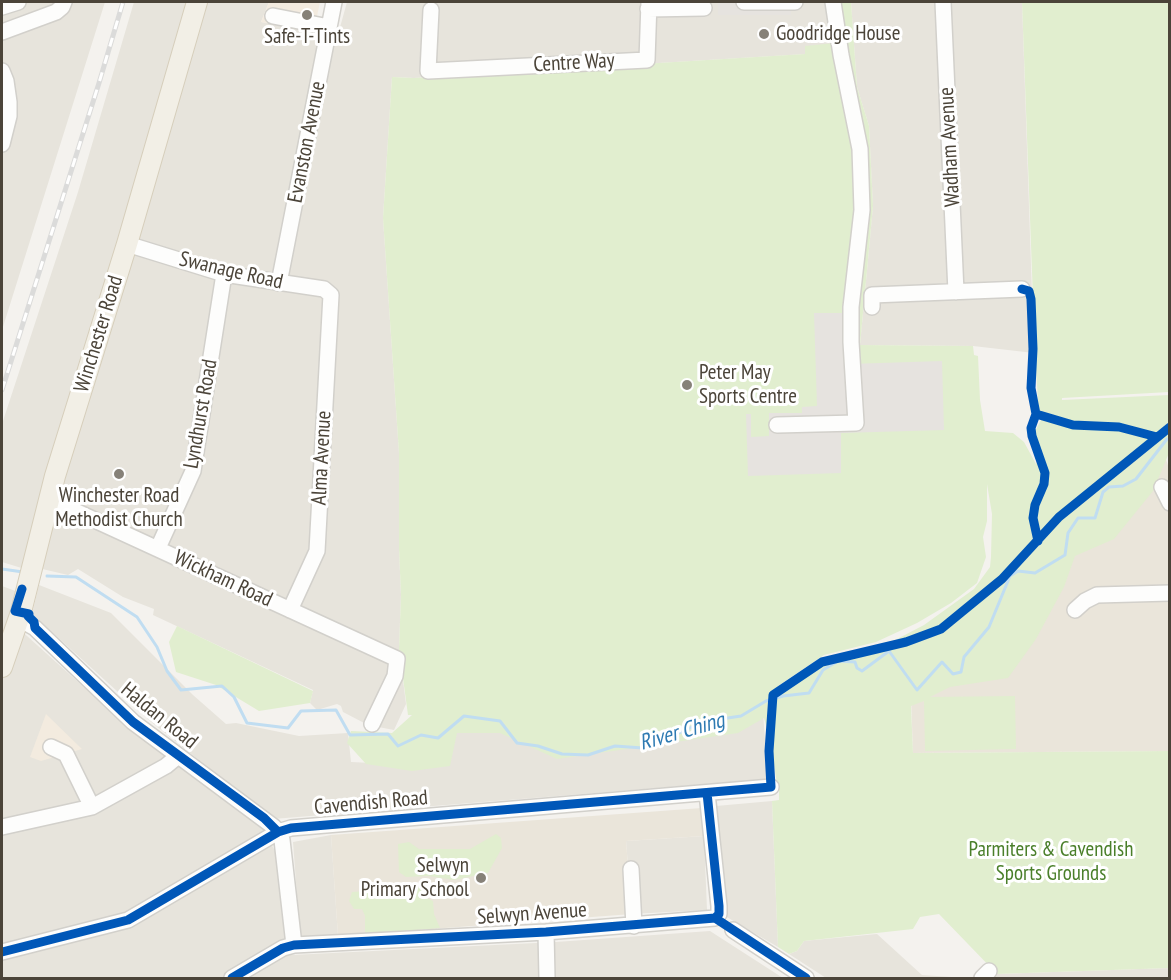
<!DOCTYPE html>
<html>
<head>
<meta charset="utf-8">
<style>
  body { margin:0 }
  #map { position:relative; width:1171px; height:980px; overflow:hidden; background:#f4f2ee; font-family:"PT Sans Narrow",sans-serif }
  canvas { display:block }
  .frame { position:absolute; inset:0; border:3px solid #4b4439; pointer-events:none }
</style>
</head>
<body>
<div id="map">
<canvas width="1171" height="980"></canvas>
<div class="frame"></div>
</div>
<script>
const c = document.querySelector('canvas').getContext('2d');
c.lineJoin = 'round';
function paint(path, color) { c.fillStyle = color; c.fill(path, 'evenodd'); }
const toPath = rows => new Path2D(rows.map(r => 'M' + r).join(''));
function stroke(path, color, width, dash) { c.strokeStyle = color; c.lineWidth = width; c.lineCap = dash ? 'butt' : 'round'; c.setLineDash(dash || []); c.stroke(path); }
function write(font, color, halo, rows, align = 'center') {
  c.font = font + ' "PT Sans Narrow",sans-serif'; c.lineWidth = 6; c.setLineDash([]); c.textBaseline = 'middle'; c.strokeStyle = halo; c.fillStyle = color; for (const [text, x, y, turn = 0] of rows) {
    c.save(); c.translate(x, y); c.rotate((+turn || 0) * Math.PI / 180); c.textAlign = isNaN(turn) ? turn : align; if (halo) c.strokeText(text, 0, 0); c.fillText(text, 0, 0); c.restore();
  }
}
const residential = toPath([
  [2,2,105,2,2,330],
  [134,2,269,2,261,22,314,30,339,31,347,2,829,2,835,44,806,54,414,78,392,77,383,218,399,453,399,549,401,595,399,649,406,704,394,730,368,725,343,712,341,706,337,704,317,710,310,703,313,690,153,615,154,609,123,597,78,569,68,575,38,568,28,570,2,562,2,424,78,192],
  [851,2,1022,2,1034,353,973,346,860,345,873,206,869,126,857,87],
  [39,585,111,613,193,695,226,724,236,723,299,736,348,733,351,762,372,763,455,732,763,713,768,779,273,819,150,721,32,614],
  [2,586,18,592,11,621,27,636,126,725,263,828,277,855,286,938,292,955,556,942,710,931,783,978,2,978],
  [772,801,778,947,725,916,716,806],
  [331,835,338,936,300,936,293,842],
  [704,836,707,910,632,914,626,841],
  [877,934,922,975,966,978,826,978,789,954,797,951,804,941],
  [1169,968,1169,978,972,978,983,969,993,976,997,974]
]);
const commercial = toPath([
  [269,2,320,2,314,30,261,22],
  [46,714,82,749,41,761,30,757]
]);
const education = toPath([
  [1163,451,1170,471,1169,751,913,753,911,696,1100,516],
  [702,808,704,836,626,841,632,914,338,936,331,835]
]);
const green = toPath([
  [829,2,851,2,857,87,869,126,873,206,860,345,973,346,974,355,978,356,980,400,985,431,1013,433,1024,442,1036,464,1041,449,1034,433,1041,420,1040,416,1039,417,1035,353,1022,2,1169,2,1169,392,1062,398,1062,400,1169,395,1169,453,1153,491,1114,539,1075,556,1064,587,1036,639,1008,678,950,687,930,697,1015,696,1016,749,925,751,924,701,911,706,913,753,1169,751,1169,968,997,974,939,914,920,917,913,929,804,941,797,951,789,954,778,947,772,801,779,800,779,784,777,784,770,739,764,718,738,733,557,759,500,733,457,733,450,766,412,771,366,764,347,743,351,731,392,733,412,715,408,715,399,649,401,595,399,549,399,453,383,218,392,77,414,78,805,54,805,46,835,43],
  [987,484,992,514,991,557,990,567,974,589,924,625,874,651,831,660,788,686,778,686,824,655,876,642,917,623,951,603,977,583,986,557,983,537,987,521],
  [177,626,313,691,310,703,259,711,216,685,176,672,169,642],
  [496,834,501,838,502,848,488,873,454,880,429,876,406,877,399,872,398,844,409,842,419,849,470,849],
  [417,887,423,889,427,898,433,901,434,914,440,928,365,934,365,916,362,909,354,909,349,901,352,892]
]);
const parking = toPath([
  [718,2,791,2,791,15,718,15],
  [814,313,848,313,849,364,942,361,944,430,841,433,841,473,748,476,746,414,751,414,751,437,769,436,769,413,802,413,802,407,817,406]
]);
const stream = toPath([
  [2,569,23,572],
  [47,576,76,577,137,617,157,647,167,671,181,690,222,686,234,697,247,723,288,728,301,711,336,710,350,735,388,734,398,746,421,735,438,738,464,716,500,721,517,743,538,746,562,754,588,755,615,746,643,748,664,735,679,733,694,726,709,724,721,719,741,716,766,701,783,696,809,693,823,670,838,661,855,662,857,668,862,671,889,651,917,690,942,662,953,674,961,672,964,657,989,627,1010,576,1018,571,1035,573,1065,555,1068,533,1078,518,1095,518,1103,492,1109,487,1123,486,1136,479,1167,439]
]);
const minor = toPath([
  [744,2,795,2],
  [943,2,956,292],
  [2,7,18,2],
  [648,9,704,8],
  [431,10,428,71,647,60,649,2],
  [273,16,329,27],
  [2,32,56,12,62,7,64,2],
  [2,71,6,81,9,102,9,116,2,144],
  [127,244,224,274,324,289,331,295,317,551,290,610],
  [279,283,334,2],
  [872,307,872,295,1022,289],
  [777,425,856,423,851,342,851,307,862,210,860,149,841,55,833,2],
  [1162,487,1170,503],
  [49,499,397,659,395,676,372,724],
  [158,548,193,471,224,274],
  [1075,610,1085,601,1097,595,1170,593],
  [19,619,35,628,133,722,274,827,282,840,294,945],
  [51,747,66,754,92,807],
  [2,827,92,807,166,766,178,756],
  [631,869,634,926],
  [733,930,806,978],
  [546,932,547,978],
  [2,952,128,920,278,832,291,828,771,787],
  [232,978,283,948,294,945,546,932,715,918,719,914,719,906,707,793],
  [982,978,989,971]
]);
const major = toPath([
  [2,667,21,612,55,476,127,244,197,2]
]);
const rail = toPath([
  [2,390,99,83,123,2]
]);
const cycleway = toPath([
  [1022,289,1029,291,1031,299,1033,349,1031,388,1036,414,1031,428,1032,436,1045,473,1044,484,1035,505,1033,518,1038,541],
  [1036,414,1073,425,1119,427,1157,437],
  [22,589,15,611,29,614,28,616,34,622,35,628,133,722,264,818,278,832],
  [707,793,719,906,719,914,715,918],
  [715,918,806,978],
  [2,952,128,920,278,832,291,828,771,787,769,751,773,695,822,662,906,642,941,629,1002,579,1059,517,1170,427],
  [232,978,283,948,294,945,546,932,715,918]
]);
const markers = [
  [307,15,6,"#868178"],
  [764,34,6,"#868178"],
  [687,385,6,"#868178"],
  [119,474,6,"#868178"],
  [481,878,6,"#868178"]
];
const poiNames = [
  ["Goodridge House",776,34],
  ["Safe-T-Tints",307,37,"center"],
  ["Peter May",699,373],
  ["Sports Centre",699,397],
  ["Winchester Road",119,496,"center"],
  ["Methodist Church",119,520,"center"],
  ["Selwyn",469,866,"right"],
  ["Primary School",469,890,"right"]
];
const streetNames = [
  ["Centre Way",574,63,-3],
  ["Evanston Avenue",307,142,-79],
  ["Wadham Avenue",950,147,-93],
  ["Swanage Road",231,271,13],
  ["Winchester Road",99,334,-73],
  ["Lyndhurst Road",201,414,-80],
  ["Alma Avenue",322,458,-87],
  ["Wickham Road",223,579,25],
  ["Haldan Road",159,716,39],
  ["Cavendish Road",371,803,-5],
  ["Selwyn Avenue",532,914,-4]
];
const parkNames = [
  ["Parmiters & Cavendish",1051,850],
  ["Sports Grounds",1051,874]
];
const waterNames = [
  ["River Ching",682,732,-16]
];
paint(residential, '#e7e4dc');
paint(commercial, '#f3ebdf');
paint(education, '#eae5da');
paint(green, '#e1eecf');
paint(parking, '#e6e3df');
stroke(stream, '#c0ddf1', 3);
stroke(minor, '#d2d0cb', 18);
stroke(major, '#d6cebb', 22);
stroke(minor, '#fdfdfc', 15);
stroke(major, '#f2efe6', 20);
stroke(rail, '#dbdbda', 5);
stroke(rail, '#fff', 3, [9]);
stroke(cycleway, '#0057b8', 9);
for (const [x, y, r, color] of markers) { const dot = new Path2D(); dot.arc(x, y, r, 0, 2 * Math.PI); c.fillStyle = color; c.fill(dot); stroke(dot, '#fff', 2); }
write('21px', '#4b4439', '#fff', poiNames, 'left');
write('21px', '#4b4439', '#fff', streetNames);
write('21px', '#4a7f2a', '#fff', parkNames);
write('italic 22px', '#2e7ab2', '#fff', waterNames);
</script>
</body>
</html>
